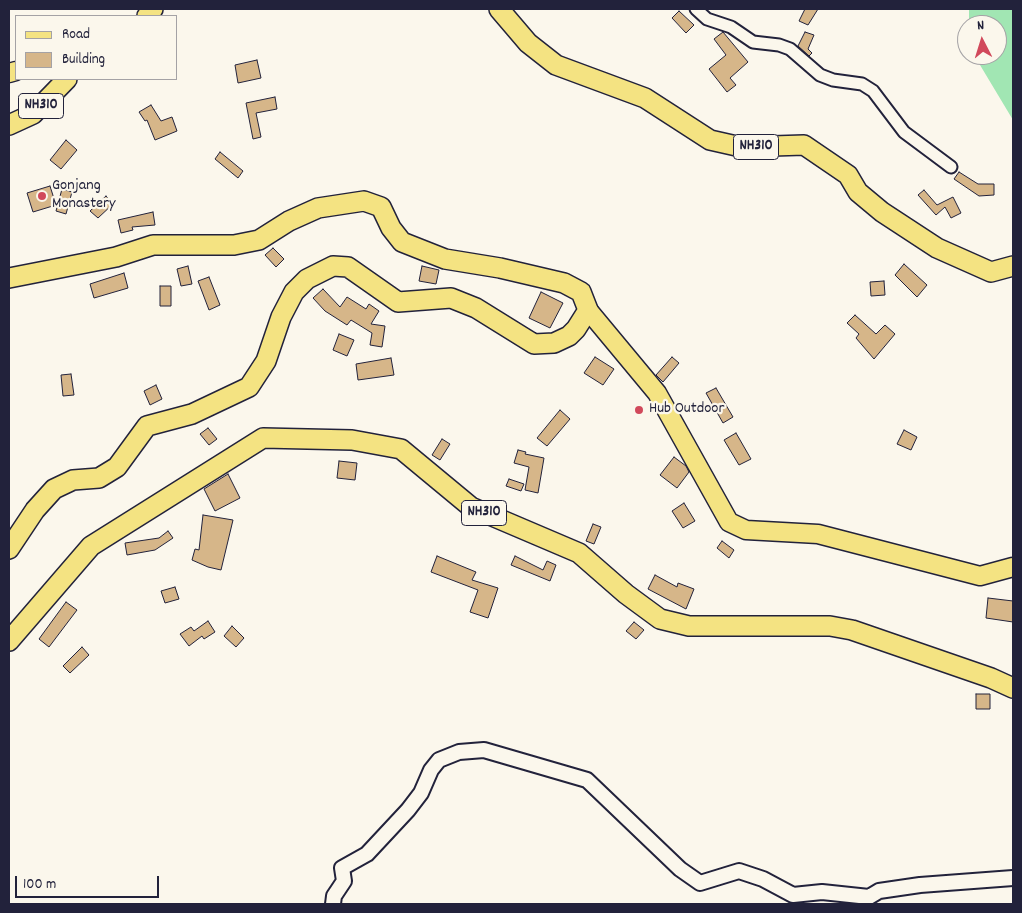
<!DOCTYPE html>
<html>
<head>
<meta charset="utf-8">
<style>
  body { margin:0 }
  #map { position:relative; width:1022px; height:913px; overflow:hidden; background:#fbf7ec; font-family:Dekko,sans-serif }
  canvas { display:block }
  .frame { position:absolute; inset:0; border:10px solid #22223b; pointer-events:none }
  .legend { position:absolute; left:15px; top:15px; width:162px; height:65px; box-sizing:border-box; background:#fbf7ec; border:1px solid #a4a2a5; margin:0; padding:6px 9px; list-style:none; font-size:15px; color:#22223b }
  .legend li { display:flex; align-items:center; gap:10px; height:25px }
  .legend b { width:25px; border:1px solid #a4a2a5 }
  .north { position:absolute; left:957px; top:15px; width:50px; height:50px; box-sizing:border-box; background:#fbf7ec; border:1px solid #a4a2a5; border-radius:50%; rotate:355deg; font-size:14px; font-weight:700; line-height:20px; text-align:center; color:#22223b }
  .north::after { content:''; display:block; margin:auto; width:18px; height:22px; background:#d1495b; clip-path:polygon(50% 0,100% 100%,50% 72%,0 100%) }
  .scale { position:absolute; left:15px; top:876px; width:144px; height:22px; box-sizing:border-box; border:2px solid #22223b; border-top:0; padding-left:6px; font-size:15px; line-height:18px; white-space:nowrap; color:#22223b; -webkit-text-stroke:4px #fbf7ec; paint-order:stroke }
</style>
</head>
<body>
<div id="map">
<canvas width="1022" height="913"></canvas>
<div class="frame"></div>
<ul class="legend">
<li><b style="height:6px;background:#f4e382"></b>Road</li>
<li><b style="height:14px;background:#d6b689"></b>Building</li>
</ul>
<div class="north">N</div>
<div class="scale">100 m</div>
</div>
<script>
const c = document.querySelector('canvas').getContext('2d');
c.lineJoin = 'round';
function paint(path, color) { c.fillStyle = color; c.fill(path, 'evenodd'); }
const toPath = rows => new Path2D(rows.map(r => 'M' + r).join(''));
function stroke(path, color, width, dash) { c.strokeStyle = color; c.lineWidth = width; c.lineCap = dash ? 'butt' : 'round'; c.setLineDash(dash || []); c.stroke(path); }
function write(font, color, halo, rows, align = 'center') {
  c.font = font + ' Dekko,sans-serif'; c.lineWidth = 4.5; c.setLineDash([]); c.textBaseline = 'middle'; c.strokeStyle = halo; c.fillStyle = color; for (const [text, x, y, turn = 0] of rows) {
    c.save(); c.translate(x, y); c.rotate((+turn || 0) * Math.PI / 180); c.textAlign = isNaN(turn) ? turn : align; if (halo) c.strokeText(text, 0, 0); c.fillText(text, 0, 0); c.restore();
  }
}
const green = toPath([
  [969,9,1013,9,1013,120,974,55,997,55,997,25,969,25]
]);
const building = toPath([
  [805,9,818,9,808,25,799,21,805,9],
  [679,11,694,25,686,33,672,18,679,11],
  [723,32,748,62,730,78,736,85,727,92,709,69,726,55,714,39,723,32],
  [805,32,814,35,808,49,812,53,809,56,798,46,805,32],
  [257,60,261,78,238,83,235,65,257,60],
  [275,97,277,109,256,113,261,137,253,139,246,103,275,97],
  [151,105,161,121,172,117,177,131,155,140,147,120,145,121,139,112,151,105],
  [66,140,77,150,61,169,50,160,66,140],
  [220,152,243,171,238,178,215,159,220,152],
  [959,172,978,184,994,184,994,195,979,196,954,179,959,172],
  [50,186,56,205,33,212,27,193,50,186],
  [62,189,72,192,66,214,56,211,62,189],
  [924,190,937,205,953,197,961,213,951,218,945,207,936,215,918,195,924,190],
  [106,196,113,204,98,218,90,211,106,196],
  [153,212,155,225,132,227,133,230,121,233,118,220,153,212],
  [273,248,284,259,276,267,265,255,273,248],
  [904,264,927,285,917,297,895,275,904,264],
  [188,266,192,284,181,286,177,269,188,266],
  [422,266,439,270,436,284,419,281,422,266],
  [124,273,128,288,94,298,90,284,124,273],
  [209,277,220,305,209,310,198,281,209,277],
  [884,281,885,295,871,296,870,282,884,281],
  [160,286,171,286,171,306,160,306,160,286],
  [323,289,340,307,347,297,366,309,369,304,379,311,371,324,385,326,382,347,370,345,372,333,351,320,347,325,325,311,313,298,323,289],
  [541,292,563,303,550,328,529,318,541,292],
  [855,315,876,334,885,325,895,334,874,359,856,338,859,334,847,323,855,315],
  [339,334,354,340,347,356,333,350,339,334],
  [595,357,614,369,603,385,584,373,595,357],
  [672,357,679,363,663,382,656,375,672,357],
  [391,358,394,375,358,380,356,364,391,358],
  [71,374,74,395,63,396,61,375,71,374],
  [156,385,162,399,150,405,144,391,156,385],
  [716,388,733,417,723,423,706,393,716,388],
  [560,410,570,419,547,446,537,438,560,410],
  [208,428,217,439,209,445,200,434,208,428],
  [904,430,917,437,911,450,897,444,904,430],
  [736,433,751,459,739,465,724,440,736,433],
  [442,439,450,444,440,460,432,455,442,439],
  [518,450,526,452,525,454,544,458,538,493,525,490,529,467,514,463,518,450],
  [674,457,686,466,689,472,677,488,660,475,674,457],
  [339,461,357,463,355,480,337,478,339,461],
  [228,474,240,498,215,511,204,489,228,474],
  [509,479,524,484,521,491,506,486,509,479],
  [684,503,695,521,683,528,672,511,684,503],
  [203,515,233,520,221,570,208,567,192,560,195,549,199,550,203,515],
  [593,524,601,527,594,544,586,541,593,524],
  [168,531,173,538,155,550,127,555,125,543,159,538,168,531],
  [722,541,734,550,729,558,717,548,722,541],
  [437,556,476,572,472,580,498,588,488,618,470,612,478,590,431,572,437,556],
  [515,556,543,570,547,561,556,565,550,581,511,565,515,556],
  [655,575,677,587,678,583,694,589,686,609,648,589,655,575],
  [175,587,179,599,165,603,161,591,175,587],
  [988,598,1013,601,1013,622,986,618,988,598],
  [66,602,77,610,49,647,39,639,66,602],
  [208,621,215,632,204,639,202,636,189,646,180,634,191,627,194,631,208,621],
  [634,622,644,630,636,639,626,631,634,622],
  [232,626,244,638,236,647,224,636,232,626],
  [82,647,89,655,70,673,63,666,82,647],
  [976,694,990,694,990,709,976,709,976,694]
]);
const minor = toPath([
  [696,9,707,19,731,27,753,42,779,45,790,49,820,75,833,80,862,84,873,91,904,132,951,167]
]);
const tertiary = toPath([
  [333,904,334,896,344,881,342,868,367,854,408,810,421,793,431,770,439,760,459,752,484,750,587,780,680,869,700,883,739,871,763,879,793,895,822,892,869,897,879,891,920,885,1013,878]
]);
const primary = toPath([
  [9,73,16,71],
  [588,310,657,393,729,522,746,530,818,534,980,576,1013,567]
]);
const trunk = toPath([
  [499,9,528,43,556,65,645,98,710,140,741,147,804,145,848,175,858,192,882,212,937,248,991,272,1013,266],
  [147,16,153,9],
  [9,125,33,114,67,79],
  [9,278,116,257,153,245,234,245,259,240,289,221,318,208,364,201,381,207,391,228,402,242,445,259,500,268,564,283,581,292,588,310,576,329,569,336,554,343,534,344,476,308,451,298,398,302,348,267,333,266,307,279,294,292,281,317,266,361,249,387,192,414,147,426,117,467,99,478,73,480,54,489,35,510,9,549],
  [9,641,91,546,263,438,352,440,401,449,471,507,579,553,626,594,660,619,689,626,830,626,852,630,991,678,1013,688]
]);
const markers = [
  [42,196,5,"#d1495b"],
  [639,410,5,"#d1495b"]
];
const shields = [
  [41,106,45],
  [756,147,45],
  [484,513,45]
];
const shieldNames = [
  ["NH310",41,106],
  ["NH310",756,147],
  ["NH310",484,513]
];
const poiNames = [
  ["Gonjang",52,187],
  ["Monastery",52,205],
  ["Hub Outdoor",649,410]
];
paint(green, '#a1e6b3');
paint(building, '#d6b689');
stroke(building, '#22223b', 1);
stroke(minor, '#22223b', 15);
stroke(tertiary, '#22223b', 18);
stroke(primary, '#22223b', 21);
stroke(trunk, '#22223b', 22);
stroke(minor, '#fbf7ec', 11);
stroke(tertiary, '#fbf7ec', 14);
stroke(primary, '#f4e382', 18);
stroke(trunk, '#f4e382', 19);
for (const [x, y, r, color] of markers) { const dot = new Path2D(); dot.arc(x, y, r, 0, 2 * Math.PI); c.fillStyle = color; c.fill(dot); stroke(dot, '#fbf7ec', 2); }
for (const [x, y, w] of shields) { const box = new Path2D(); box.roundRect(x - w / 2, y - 12.5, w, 25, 4); c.fillStyle = '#fbf7ec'; c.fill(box); stroke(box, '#22223b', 1); }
write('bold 15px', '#22223b', null, shieldNames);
write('16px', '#22223b', '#fbf7ec', poiNames, 'left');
</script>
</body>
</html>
